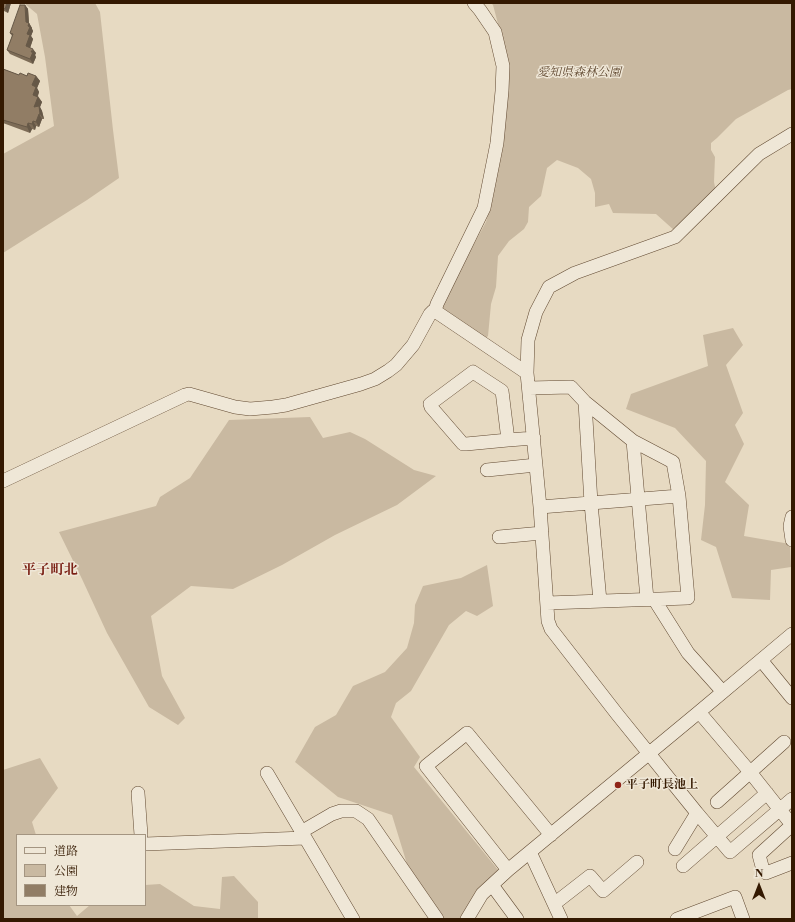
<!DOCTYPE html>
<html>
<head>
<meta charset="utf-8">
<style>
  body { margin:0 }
  #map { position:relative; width:795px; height:922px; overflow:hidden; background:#e7dac2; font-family:"Libre Bodoni","Noto Serif JP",serif }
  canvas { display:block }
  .frame { position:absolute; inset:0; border:4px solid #341901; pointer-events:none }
  .legend { position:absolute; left:16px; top:834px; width:130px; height:72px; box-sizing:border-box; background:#efe7d7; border:1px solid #a49581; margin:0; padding:5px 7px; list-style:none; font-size:12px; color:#341901 }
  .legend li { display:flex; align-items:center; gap:8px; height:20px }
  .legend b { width:20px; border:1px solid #a49581 }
  .north { position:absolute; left:739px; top:866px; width:40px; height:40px; -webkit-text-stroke:3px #efe7d7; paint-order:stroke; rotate:0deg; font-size:11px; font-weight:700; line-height:16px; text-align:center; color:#341901 }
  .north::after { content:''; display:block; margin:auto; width:14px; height:18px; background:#341901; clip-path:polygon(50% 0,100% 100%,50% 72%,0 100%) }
</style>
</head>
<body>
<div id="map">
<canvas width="795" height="922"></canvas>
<div class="frame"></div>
<ul class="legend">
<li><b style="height:5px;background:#efe7d7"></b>道路</li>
<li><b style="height:11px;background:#c9b9a1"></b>公園</li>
<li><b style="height:11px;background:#917d65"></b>建物</li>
</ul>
<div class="north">N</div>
</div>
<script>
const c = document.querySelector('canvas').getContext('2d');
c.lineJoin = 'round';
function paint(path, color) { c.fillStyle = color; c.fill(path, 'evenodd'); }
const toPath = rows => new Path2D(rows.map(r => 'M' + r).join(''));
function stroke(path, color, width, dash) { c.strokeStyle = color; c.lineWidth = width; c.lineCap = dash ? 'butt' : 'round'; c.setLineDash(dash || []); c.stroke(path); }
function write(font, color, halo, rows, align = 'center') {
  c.font = font + ' "Libre Bodoni","Noto Serif JP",serif'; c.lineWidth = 3; c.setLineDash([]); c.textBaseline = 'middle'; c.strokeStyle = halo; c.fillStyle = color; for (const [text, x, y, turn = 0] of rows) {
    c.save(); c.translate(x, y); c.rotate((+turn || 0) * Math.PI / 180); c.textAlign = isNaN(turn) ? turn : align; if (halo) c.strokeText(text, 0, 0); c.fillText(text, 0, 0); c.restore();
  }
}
const green = toPath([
  [24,3,95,3,100,12,113,130,119,178,87,200,3,253,3,154,54,126,45,57,37,14],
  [491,3,792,3,792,89,788,90,736,119,717,138,711,143,711,150,715,157,714,182,716,192,675,231,656,214,613,213,609,204,595,207,595,193,591,179,578,168,557,160,547,168,541,196,529,207,528,222,524,229,509,241,498,256,496,287,491,304,488,336,485,339,444,311,441,305,486,222,493,197,509,65,493,5],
  [733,328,743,345,726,365,743,413,735,425,744,444,725,482,749,505,744,536,790,544,791,567,771,570,770,600,732,598,716,547,701,540,705,505,706,461,675,428,626,409,631,394,708,366,703,335],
  [310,417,323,438,350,432,365,439,414,470,436,476,397,505,335,535,282,565,233,589,191,586,151,616,162,676,185,718,178,725,149,707,107,633,82,579,59,532,156,506,160,497,190,478,229,420],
  [487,565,493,606,477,616,466,611,449,625,411,691,396,703,391,717,420,757,414,767,499,871,462,919,443,919,407,864,392,815,338,797,295,762,315,727,336,715,353,686,385,672,407,648,414,623,415,605,423,586,461,578],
  [40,758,58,788,32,822,36,835,17,835,17,905,69,905,77,916,90,905,145,905,145,885,160,884,194,906,220,909,222,877,234,876,258,902,258,919,3,919,3,770]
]);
const minor = toPath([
  [792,134,759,154,675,237,575,273,549,287,536,312,528,340,527,373,540,507,548,621,551,629,617,714,697,813,730,852,792,799],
  [435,311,437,304,484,208,497,143,502,91,503,66,495,32,480,10,474,3],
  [435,311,527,373],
  [529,388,571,387,585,402,633,441,673,462,679,496,688,598,547,603],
  [585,402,591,503,600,601],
  [508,440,502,391,473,372,430,404,431,407,463,444,466,444,508,440,534,438],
  [633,441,647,599],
  [487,470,536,465],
  [3,481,185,395,189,394,235,407,250,409,273,407,286,405,361,384,375,379,388,371,396,365,413,345,430,314,433,311,435,311],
  [540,507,679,496],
  [792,517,790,526,792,540],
  [499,537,542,533],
  [654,599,688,653,723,692],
  [761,660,792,698],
  [699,712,750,772,792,825],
  [267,773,353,919],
  [138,793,141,835],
  [717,802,784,742],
  [792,825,759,855,763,870,766,873,792,863],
  [301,832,332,814,341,811,356,811,368,819,437,919],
  [145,844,305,838],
  [675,849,697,813],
  [530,852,561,919],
  [683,866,767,793],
  [508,870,426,766,467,733,551,835],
  [492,885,517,919],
  [554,904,590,876,603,891,637,862],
  [467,919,482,894,508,870,699,712,792,634],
  [677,919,735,897,743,919]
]);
const wall = toPath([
  [3,3,11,3,8,13,4,11,3,13],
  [25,5,28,9,29,23,32,28,32,29,33,31,31,36,33,39,30,48,36,53,35,55,36,57,33,64,10,54,7,50,12,36,10,33],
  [3,69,19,75,36,76,40,81,37,88,39,92,38,96,42,102,40,107,42,111,44,119,42,119,39,127,36,126,35,130,32,129,30,133,3,123]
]);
const shadedWall = toPath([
  [7,3,11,3,8,13,5,9],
  [25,5,28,9,29,24,29,23,32,28,32,29,33,31,31,36,33,39,29,51,26,46,26,22],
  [33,49,36,53,35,55,36,57,33,64,30,59],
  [36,76,40,81,37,88,39,92,36,100,33,95,32,85],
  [38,97,42,102,40,107,42,111,44,119,34,107],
  [39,114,42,119,39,127,36,122],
  [33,121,36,126,35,130,32,124],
  [28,123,32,129,30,133,27,127]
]);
const building = toPath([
  [3,3,7,3,5,9,3,8,3,3],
  [20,5,25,5,26,22,29,23,28,26,30,27,27,34,30,35,26,46,33,49,31,52,33,52,30,59,7,50,13,34,10,33,20,5],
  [3,69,19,75,20,73,27,76,28,73,36,76,32,85,36,87,33,95,38,97,34,107,39,106,40,114,39,114,36,122,33,121,32,124,28,123,27,127,3,120,3,69]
]);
const markers = [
  [618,785,4,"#8f2418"]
];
const parkNames = [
  ["愛知県森林公園",579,73]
];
const poiNames = [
  ["平子町長池上",626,785]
];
const quarterNames = [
  ["平子町北",50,571]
];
paint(green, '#c9b9a1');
stroke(minor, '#614931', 14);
stroke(minor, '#efe7d7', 13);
paint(wall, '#7d6c57');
paint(shadedWall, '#665847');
paint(building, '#917d65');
stroke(building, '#665847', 1);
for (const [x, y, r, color] of markers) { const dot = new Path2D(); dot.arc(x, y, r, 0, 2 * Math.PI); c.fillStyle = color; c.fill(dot); stroke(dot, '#efe7d7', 1.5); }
write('italic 12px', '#614931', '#efe7d7', parkNames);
write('bold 12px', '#341901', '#efe7d7', poiNames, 'left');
write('bold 14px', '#7a1f14', '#efe7d7', quarterNames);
</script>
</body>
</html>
